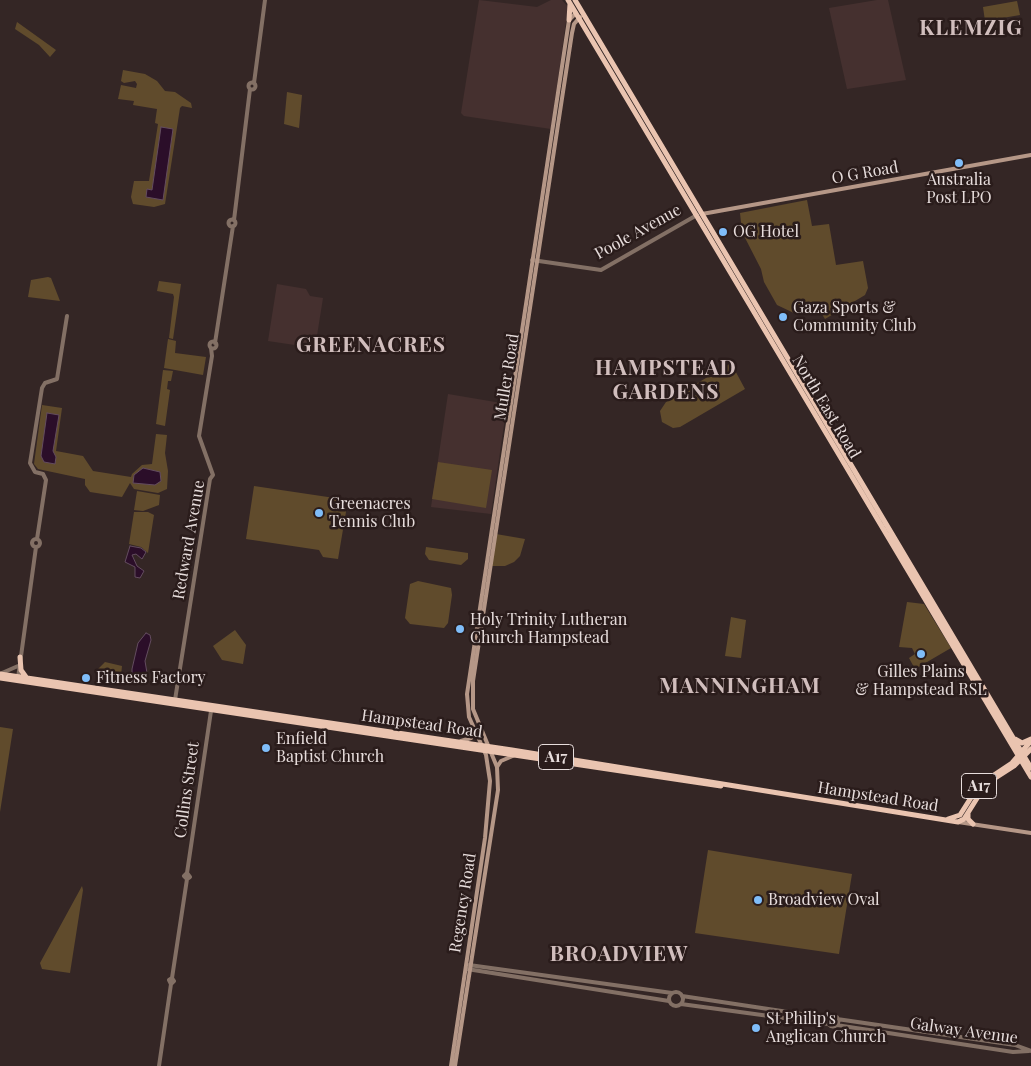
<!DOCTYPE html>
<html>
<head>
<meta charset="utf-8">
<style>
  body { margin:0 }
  canvas { display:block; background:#342625 }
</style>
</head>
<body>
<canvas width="1031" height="1066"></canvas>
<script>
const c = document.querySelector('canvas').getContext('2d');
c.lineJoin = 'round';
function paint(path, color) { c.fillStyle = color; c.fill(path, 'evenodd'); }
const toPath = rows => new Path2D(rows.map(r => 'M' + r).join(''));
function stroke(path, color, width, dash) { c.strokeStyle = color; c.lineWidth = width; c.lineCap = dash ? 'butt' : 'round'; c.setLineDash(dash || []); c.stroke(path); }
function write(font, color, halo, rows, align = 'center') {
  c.font = font + ' "Playfair Display",serif'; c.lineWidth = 5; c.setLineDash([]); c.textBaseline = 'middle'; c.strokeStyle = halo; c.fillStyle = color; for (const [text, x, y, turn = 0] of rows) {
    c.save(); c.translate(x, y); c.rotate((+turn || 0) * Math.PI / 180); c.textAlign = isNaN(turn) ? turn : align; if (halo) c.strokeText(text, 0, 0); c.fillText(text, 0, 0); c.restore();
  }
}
const built = toPath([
  [479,0,537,7,551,0,562,0,568,7,551,129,464,116,461,113],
  [877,0,888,0,906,80,847,89,829,8],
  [277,284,306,289,310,296,323,298,315,348,268,341],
  [448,394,507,404,491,514,431,507]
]);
const green = toPath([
  [1017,1,1020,15,985,21,983,7],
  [17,22,56,50,50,57,39,45,15,29],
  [123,70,145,74,157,81,165,91,175,92,191,103,192,108,182,106,180,108,165,204,154,207,133,204,131,197,134,181,149,181,158,124,155,123,157,109,133,105,134,101,118,99,121,85,136,88,137,84,135,81,124,83,121,81],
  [287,92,302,95,299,128,284,124],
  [807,200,812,226,829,224,836,265,863,261,868,288,865,295,825,319,815,303,796,314,777,305,764,282,761,269,742,232,740,213],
  [48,277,51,278,60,301,28,297,31,280],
  [159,281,181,284,173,339,169,338,174,297,173,294,157,291],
  [168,339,176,341,175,353,206,357,203,375,164,368],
  [731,363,745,389,680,427,673,428,662,422,660,411,666,402],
  [163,370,173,371,171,381,168,381,167,389,170,390,165,426,156,424],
  [42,405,62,408,56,451,83,456,93,471,131,477,132,474,142,465,152,464,156,434,167,435,165,453,168,471,167,489,158,493,134,489,130,483,122,497,90,492,85,485,85,479,38,469,34,464],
  [438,462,492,470,486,508,432,499],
  [254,486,348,500,338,559,323,557,319,550,246,539],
  [137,491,160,495,159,505,143,511,134,510],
  [134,512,148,512,154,515,148,553,141,547,129,544],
  [496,534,525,539,520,556,514,562,505,566,491,566],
  [426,547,468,553,468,559,461,565,429,560,425,554],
  [418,581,451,588,452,595,448,623,444,628,410,624,405,618,410,584],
  [907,602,924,604,951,648,915,669,909,658,915,654,912,648,899,647],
  [731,617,746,620,741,658,725,656],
  [235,630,246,645,243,664,222,660,213,646],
  [105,662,122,666,121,676,117,678,102,677,98,669],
  [0,727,13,729,0,812],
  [708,850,852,874,839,954,695,933],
  [82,886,83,890,70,973,42,969,40,963]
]);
const water = toPath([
  [161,127,173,129,163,200,146,197,147,189,152,190,161,127],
  [47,413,59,415,53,451,56,457,55,464,44,462,41,456,47,413],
  [143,468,160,472,161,481,155,485,133,483,134,475,143,468],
  [130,546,141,548,146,552,142,559,136,554,132,555,137,566,144,571,140,578,135,577,135,567,125,562,130,546],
  [146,633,150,635,151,640,145,661,147,673,144,679,138,680,132,676,132,669,138,643,146,633]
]);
const tertiary = toPath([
  '248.5 86a3.5 3.5 0 1 1 7 0a3.5 3.5 0 1 1-7 0Z',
  [254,83,265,0],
  '228.5 223a3.5 3.5 0 1 1 7 0a3.5 3.5 0 1 1-7 0Z',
  [234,220,250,89],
  [532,260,601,270,697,215],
  '209.5 345a3.5 3.5 0 1 1 7 0a3.5 3.5 0 1 1-7 0Z',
  [215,343,233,226],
  '32 543a4 4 0 1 1 8 0a4 4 0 1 1-8 0Z',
  [37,539,46,480,43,474,35,472,30,463,42,388,45,383,57,379,67,316],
  [2,673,18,666],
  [18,678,36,547],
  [175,700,210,479,213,475,199,436,212,356,211,348],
  [187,873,190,877,187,879,184,876,187,873,211,711],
  [469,965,672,993],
  [467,969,669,1001],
  [172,978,174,981,171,984,169,980,172,978,187,879],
  '669 999a7 7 0 1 1 14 0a7 7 0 1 1-14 0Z',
  [682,996,828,1018],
  [681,1004,828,1024],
  '827.5 1021a5.5 5.5 0 1 1 11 0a5.5 5.5 0 1 1-11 0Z',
  [837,1019,1015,1045,1031,1051],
  [836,1025,1013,1052,1029,1051],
  [159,1066,171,984]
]);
const secondary = toPath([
  [702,214,1031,155],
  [461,741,471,738,474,732],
  [497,767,501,761,515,755],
  [958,822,1031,833],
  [451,1066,485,838,490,781,486,755,469,717,467,694,569,20,576,13],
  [455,1066,498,790,497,767,473,709,473,681,572,33,574,24,580,17]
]);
const trunk = toPath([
  [568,0,1031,777],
  [575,0,1031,768],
  [569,20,570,4],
  [20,657,21,670,26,677],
  [0,674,512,750,958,822,964,819,986,784,1014,766,1031,749],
  [0,678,721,786],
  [1015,739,1022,743,1031,739],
  [968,813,968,819,973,824],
  [948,819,960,815,979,785,1012,763,1031,741]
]);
const markers = [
  [959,163,5,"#7fbdf9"],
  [723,232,5,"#7fbdf9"],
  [783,317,5,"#7fbdf9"],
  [319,513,5,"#7fbdf9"],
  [460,629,5,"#7fbdf9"],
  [921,654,5,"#7fbdf9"],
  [86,678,5,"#7fbdf9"],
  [266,748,5,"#7fbdf9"],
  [758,900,5,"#7fbdf9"],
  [756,1028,5,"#7fbdf9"]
];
const shields = [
  [556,757,35],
  [979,786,35]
];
const shieldNames = [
  ["A17",556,757],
  ["A17",979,786]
];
const streetNames = [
  ["O G Road",865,173,-10],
  ["Poole Avenue",638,232,-29],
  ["Muller Road",507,377,-81],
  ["North East Road",826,407,59],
  ["Redward Avenue",189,540,-80],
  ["Hampstead Road",422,724,8],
  ["Collins Street",187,790,-82],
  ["Hampstead Road",878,797,9],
  ["Regency Road",463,903,-81],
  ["Galway Avenue",964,1031,8]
];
const poiNames = [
  ["Australia",959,180,"center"],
  ["Post LPO",959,198,"center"],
  ["OG Hotel",733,232],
  ["Gaza Sports &",793,308],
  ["Community Club",793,326],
  ["Greenacres",329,504],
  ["Tennis Club",329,522],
  ["Holy Trinity Lutheran",470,620],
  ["Church Hampstead",470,638],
  ["Gilles Plains",921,672,"center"],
  ["& Hampstead RSL",921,690,"center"],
  ["Fitness Factory",96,678],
  ["Enfield",276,739],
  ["Baptist Church",276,757],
  ["Broadview Oval",768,900],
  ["St Philip's",766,1019],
  ["Anglican Church",766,1037]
];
const districtNames = [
  ["KLEMZIG",971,28],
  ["GREENACRES",371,345],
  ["HAMPSTEAD",666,368],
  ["GARDENS",666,392],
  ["MANNINGHAM",740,686],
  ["BROADVIEW",619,954]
];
paint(built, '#45302f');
paint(green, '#604b2c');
paint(water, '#2b0e29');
stroke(water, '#634c5f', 1);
stroke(tertiary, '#837065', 4);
stroke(secondary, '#b59787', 4);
stroke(trunk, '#eac4b0', 5);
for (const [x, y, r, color] of markers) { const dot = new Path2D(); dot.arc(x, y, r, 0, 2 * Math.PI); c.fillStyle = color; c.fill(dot); stroke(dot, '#2a1c1b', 2); }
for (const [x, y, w] of shields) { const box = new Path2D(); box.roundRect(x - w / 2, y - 12.5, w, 25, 4); c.fillStyle = '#2a1c1b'; c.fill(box); stroke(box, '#e7dddc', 1); }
write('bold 15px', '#e7dddc', null, shieldNames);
write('16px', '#e7dddc', '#2a1c1b', streetNames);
write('16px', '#e7dddc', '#2a1c1b', poiNames, 'left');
c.letterSpacing = '1px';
write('bold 21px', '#d1bebd', '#2a1c1b', districtNames);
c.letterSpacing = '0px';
</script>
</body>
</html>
